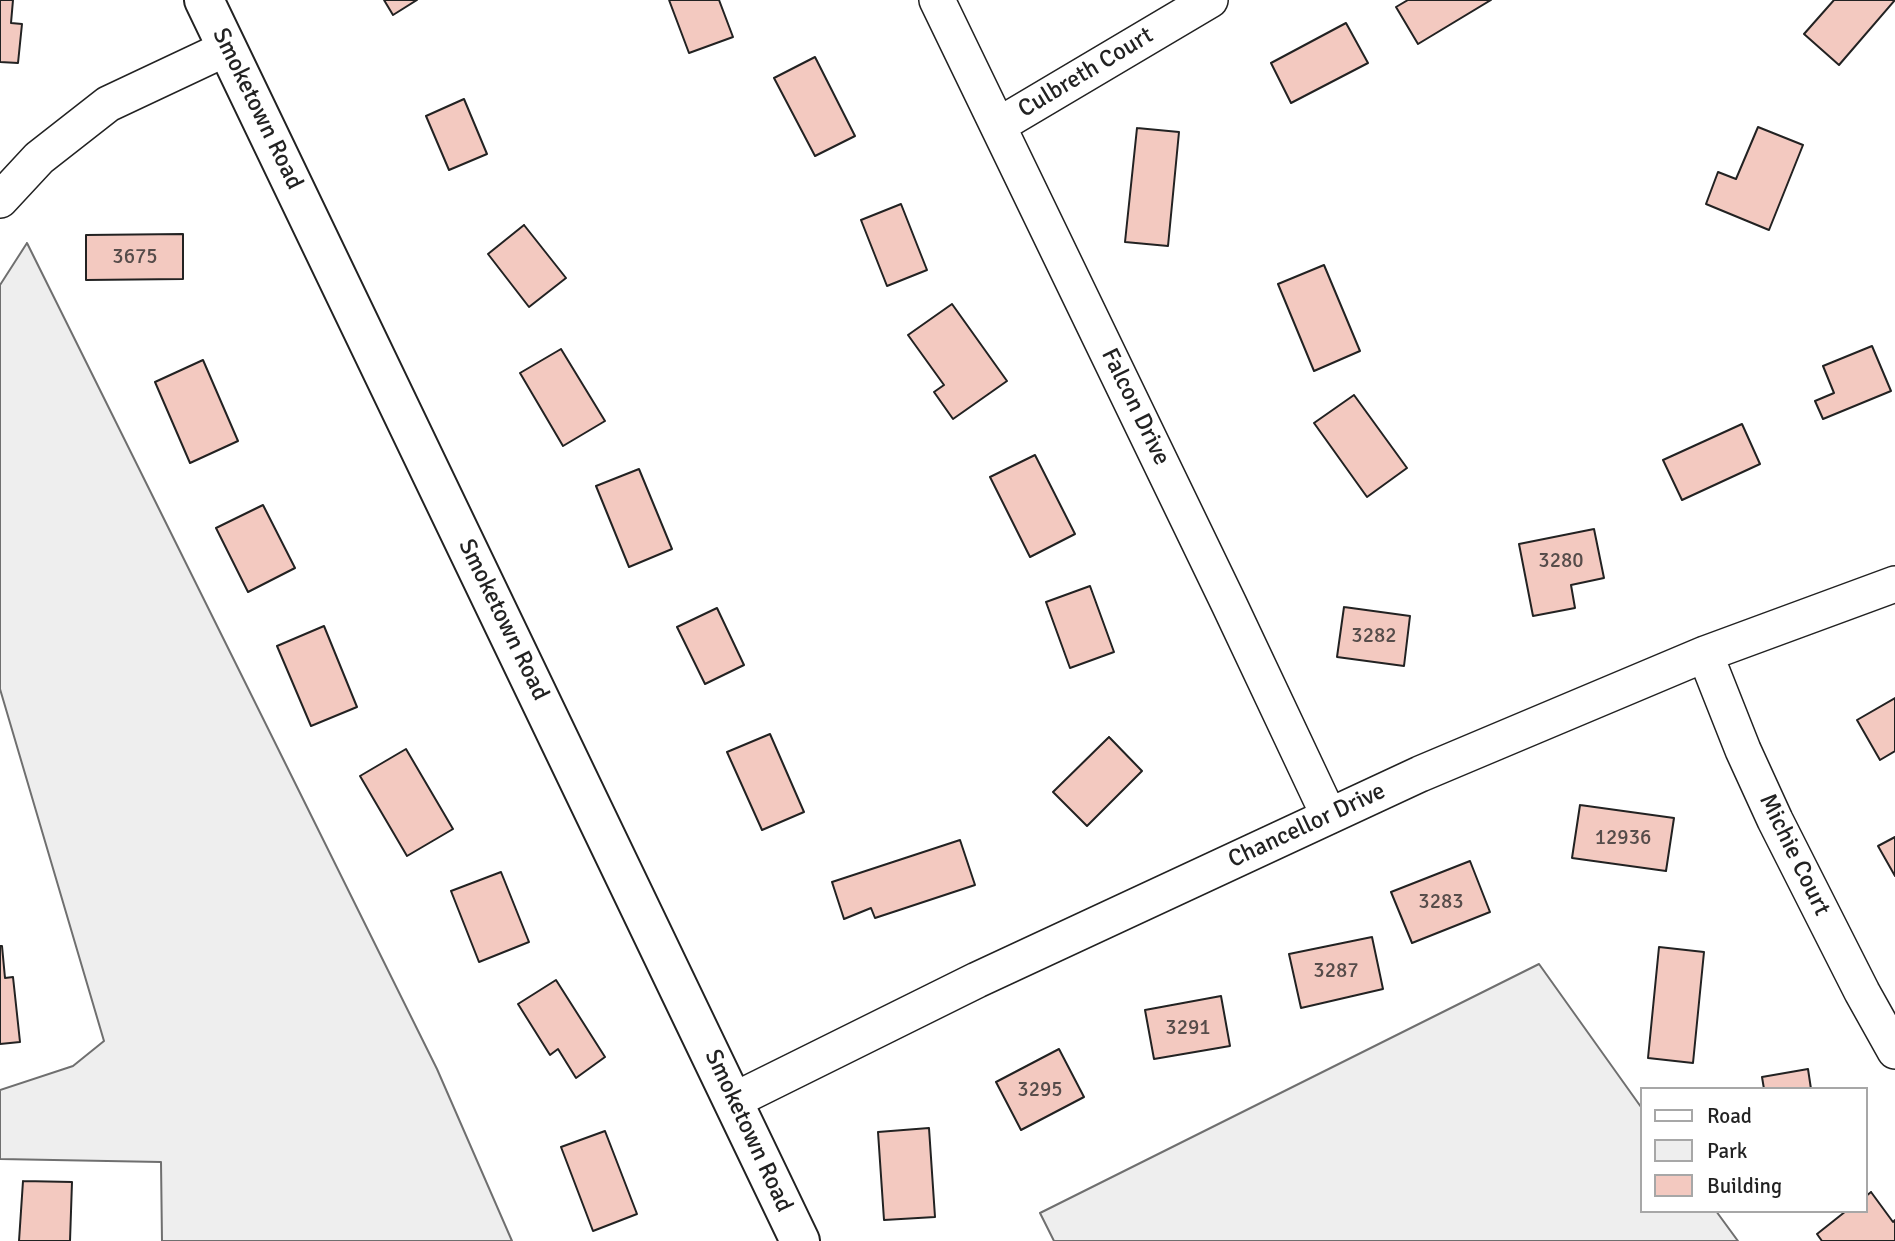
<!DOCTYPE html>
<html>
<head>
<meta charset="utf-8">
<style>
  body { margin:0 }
  #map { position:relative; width:1895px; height:1241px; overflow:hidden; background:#fff; font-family:Signika,sans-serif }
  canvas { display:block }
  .legend { position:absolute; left:1640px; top:1087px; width:228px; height:126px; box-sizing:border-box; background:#fff; border:2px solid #a7a7a7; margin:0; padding:9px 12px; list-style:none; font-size:21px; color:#222 }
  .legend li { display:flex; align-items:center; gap:14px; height:35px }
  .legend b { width:35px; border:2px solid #a7a7a7 }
</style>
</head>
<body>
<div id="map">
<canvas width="1895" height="1241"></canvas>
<ul class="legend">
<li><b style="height:9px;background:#fff"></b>Road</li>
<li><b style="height:19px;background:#eee"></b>Park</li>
<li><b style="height:19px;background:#f3c9c0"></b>Building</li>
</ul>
</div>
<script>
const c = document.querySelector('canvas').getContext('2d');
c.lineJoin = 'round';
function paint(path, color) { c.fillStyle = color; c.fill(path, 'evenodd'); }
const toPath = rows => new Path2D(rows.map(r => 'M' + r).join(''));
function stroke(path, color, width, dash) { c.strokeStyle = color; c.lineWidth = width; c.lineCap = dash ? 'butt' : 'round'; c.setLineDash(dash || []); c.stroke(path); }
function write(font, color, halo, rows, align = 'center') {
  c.font = font + ' Signika,sans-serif'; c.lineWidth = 5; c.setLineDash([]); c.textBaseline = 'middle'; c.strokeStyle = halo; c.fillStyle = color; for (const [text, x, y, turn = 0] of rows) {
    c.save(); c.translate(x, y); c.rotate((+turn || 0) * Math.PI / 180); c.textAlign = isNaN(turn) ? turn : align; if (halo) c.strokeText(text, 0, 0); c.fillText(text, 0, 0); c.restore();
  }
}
const green = toPath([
  [27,243,437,1069,512,1241,162,1241,161,1162,0,1159,0,1090,73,1066,104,1041,0,689,0,285,27,243],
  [1539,964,1641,1107,1641,1211,1716,1211,1738,1241,1054,1241,1040,1213,1539,964]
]);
const building = toPath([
  [0,0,13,0,11,23,22,24,18,63,0,62,0,0],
  [384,0,417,0,393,15,384,0],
  [669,0,719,0,733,37,689,53,669,0],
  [1408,0,1491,0,1418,44,1396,7,1408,0],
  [1834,0,1895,0,1839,65,1804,34,1834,0],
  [1346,23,1368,63,1291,103,1271,63,1346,23],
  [815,57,855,136,815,156,774,78,815,57],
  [464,99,487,154,449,170,426,116,464,99],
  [1758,127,1803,145,1769,230,1706,204,1718,172,1736,179,1758,127],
  [1137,128,1179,132,1168,246,1125,242,1137,128],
  [901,204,927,270,887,286,861,220,901,204],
  [524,225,566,278,529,307,488,254,524,225],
  [183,234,183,279,86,280,86,235,183,234],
  [1324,265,1360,351,1314,371,1278,284,1324,265],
  [952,304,1007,381,953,419,934,392,944,385,908,335,952,304],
  [1872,346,1891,391,1823,419,1815,401,1834,393,1823,366,1872,346],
  [561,349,605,421,563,446,520,373,561,349],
  [203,360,238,441,190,463,155,382,203,360],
  [1354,395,1407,468,1367,497,1314,423,1354,395],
  [1742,424,1760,464,1682,500,1663,460,1742,424],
  [1035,455,1075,534,1030,557,990,477,1035,455],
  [639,469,672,549,629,567,596,486,639,469],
  [263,505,295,568,248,592,216,528,263,505],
  [1594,529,1604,578,1571,585,1575,608,1533,616,1519,544,1594,529],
  [1090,586,1114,652,1070,668,1046,602,1090,586],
  [1344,607,1410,616,1404,666,1337,657,1344,607],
  [717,608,744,665,705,684,677,627,717,608],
  [324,626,357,707,311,726,277,646,324,626],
  [1895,698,1895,751,1880,760,1857,720,1895,698],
  [770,734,804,812,762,830,727,752,770,734],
  [1109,737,1142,771,1087,826,1053,792,1109,737],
  [406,749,453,829,407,856,360,776,406,749],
  [1580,805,1674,818,1666,871,1572,858,1580,805],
  [1895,837,1895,876,1878,846,1895,837],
  [960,840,975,885,875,918,871,908,844,919,832,882,960,840],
  [1470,861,1490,912,1412,943,1391,892,1470,861],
  [501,872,529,942,479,962,451,891,501,872],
  [1372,937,1383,989,1301,1008,1289,954,1372,937],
  [0,946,2,946,5,978,13,977,20,1042,0,1044,0,946],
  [1659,947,1704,952,1693,1063,1648,1058,1659,947],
  [556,980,605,1057,576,1078,558,1049,550,1055,518,1004,556,980],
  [1221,996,1230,1046,1154,1059,1145,1010,1221,996],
  [1059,1049,1084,1097,1021,1130,996,1082,1059,1049],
  [1808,1069,1811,1089,1764,1089,1762,1077,1808,1069],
  [929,1128,935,1217,884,1220,878,1132,929,1128],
  [605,1131,637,1214,593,1231,561,1147,605,1131],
  [23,1181,72,1182,70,1241,19,1241,23,1181],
  [1871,1192,1893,1222,1895,1220,1895,1241,1822,1241,1817,1234,1846,1211,1865,1211,1865,1197,1871,1192]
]);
const minor = toPath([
  [937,0,1229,604,1329,816],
  [999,125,1210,0],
  [0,200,39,158,108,104,227,48],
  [1705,654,1743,750,1775,820,1862,992,1895,1051],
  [733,1101,977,980,1420,774,1705,654,1895,584]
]);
const major = toPath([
  [204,0,800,1241]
]);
const numberNames = [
  ["3675",135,257],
  ["3280",1561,561],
  ["3282",1374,636],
  ["12936",1623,838],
  ["3283",1441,902],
  ["3287",1336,971],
  ["3291",1188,1028],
  ["3295",1040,1090]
];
const streetNames = [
  ["Culbreth Court",1086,73,-31],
  ["Smoketown Road",257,109,64],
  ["Falcon Drive",1135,407,64],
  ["Smoketown Road",503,620,64],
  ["Chancellor Drive",1307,826,-25],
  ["Michie Court",1794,855,64],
  ["Smoketown Road",748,1131,65]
];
paint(green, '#eee');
stroke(green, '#6f6f6f', 2);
paint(building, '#f3c9c0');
stroke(building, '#222', 2);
stroke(minor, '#222', 38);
stroke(major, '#222', 42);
stroke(minor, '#fff', 35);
stroke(major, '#fff', 38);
write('21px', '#564c4a', null, numberNames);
write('24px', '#222', '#fff', streetNames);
</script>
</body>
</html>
